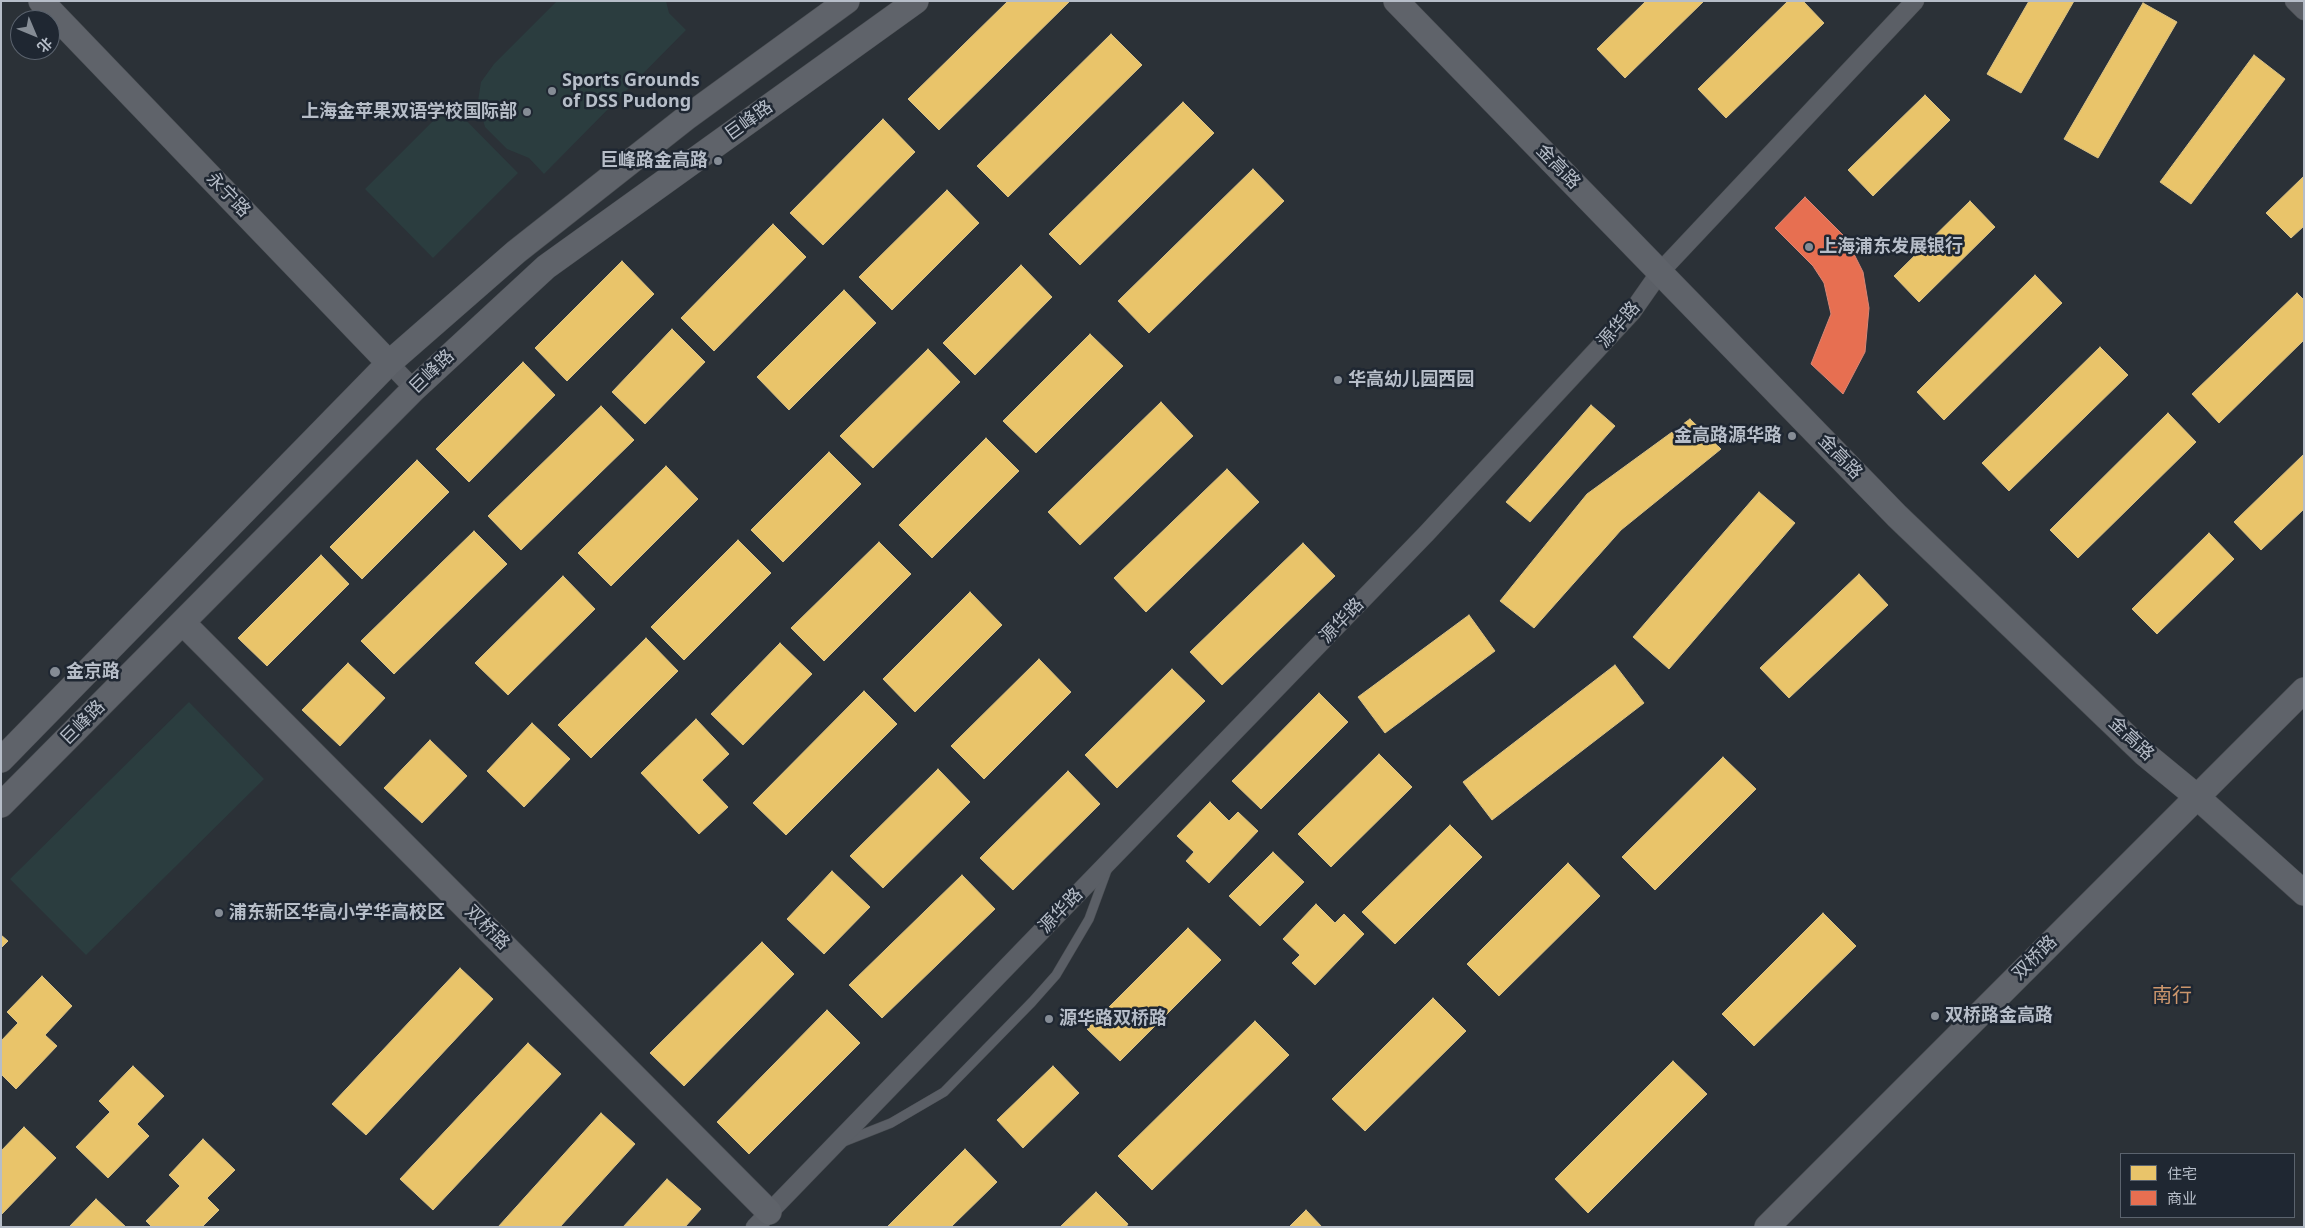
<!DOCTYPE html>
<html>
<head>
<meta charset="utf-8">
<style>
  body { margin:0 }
  #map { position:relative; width:2305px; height:1228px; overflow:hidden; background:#2b3137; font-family:"Noto Sans","Noto Sans SC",sans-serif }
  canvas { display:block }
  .frame { position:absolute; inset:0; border:2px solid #b6bdc8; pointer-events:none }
  .legend { position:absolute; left:2120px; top:1153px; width:175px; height:65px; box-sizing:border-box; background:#1f2732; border:1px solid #5b636e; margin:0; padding:6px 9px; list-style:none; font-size:15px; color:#b6bdc8 }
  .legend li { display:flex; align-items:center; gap:10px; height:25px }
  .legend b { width:25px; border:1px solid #5b636e }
  .north { position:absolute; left:10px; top:10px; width:50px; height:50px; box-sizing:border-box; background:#1f2732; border:1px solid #5b636e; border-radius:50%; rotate:135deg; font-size:14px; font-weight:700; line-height:20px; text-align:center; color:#b6bdc8 }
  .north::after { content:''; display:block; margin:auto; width:18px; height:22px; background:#858c95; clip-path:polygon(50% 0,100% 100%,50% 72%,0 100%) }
</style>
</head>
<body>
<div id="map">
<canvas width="2305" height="1228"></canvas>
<div class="frame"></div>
<ul class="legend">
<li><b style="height:14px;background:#e9c46a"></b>住宅</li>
<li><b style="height:14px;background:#e76f51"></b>商业</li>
</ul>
<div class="north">北</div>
</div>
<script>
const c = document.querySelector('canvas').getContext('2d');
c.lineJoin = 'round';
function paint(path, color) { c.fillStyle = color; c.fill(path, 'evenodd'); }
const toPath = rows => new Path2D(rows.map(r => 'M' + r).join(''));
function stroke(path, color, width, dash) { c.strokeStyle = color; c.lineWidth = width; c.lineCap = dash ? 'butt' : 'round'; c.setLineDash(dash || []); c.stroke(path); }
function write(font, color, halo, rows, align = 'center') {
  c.font = font + ' "Noto Sans","Noto Sans SC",sans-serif'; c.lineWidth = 5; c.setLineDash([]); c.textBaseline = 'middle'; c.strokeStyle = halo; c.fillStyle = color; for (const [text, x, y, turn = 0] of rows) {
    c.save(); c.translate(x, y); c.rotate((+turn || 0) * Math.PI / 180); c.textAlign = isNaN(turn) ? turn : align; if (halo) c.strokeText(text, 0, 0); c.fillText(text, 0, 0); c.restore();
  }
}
const green = toPath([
  [557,1,666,1,669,13,686,30,544,174,529,158,507,149,485,127,478,101,481,82,494,64],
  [450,104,518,173,433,258,365,189],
  [189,702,264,779,86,955,10,879]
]);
const homes = toPath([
  [1008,1,1070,1,939,130,908,99,1008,1],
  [1646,1,1704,1,1625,78,1597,49,1646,1],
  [1788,1,1803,1,1824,23,1726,118,1698,89,1788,1],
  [2029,1,2074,1,2021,93,1987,74,2029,1],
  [2143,3,2177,22,2098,158,2064,139,2143,3],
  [1111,34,1142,65,1008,197,977,166,1111,34],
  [2254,55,2285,79,2191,204,2160,182,2254,55],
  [1925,95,1950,120,1873,196,1848,170,1925,95],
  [1183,102,1214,133,1080,265,1049,234,1183,102],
  [883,119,915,152,823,245,790,213,883,119],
  [1253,169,1284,201,1149,333,1118,301,1253,169],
  [2304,176,2304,226,2291,238,2266,213,2304,176],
  [947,190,979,223,892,310,859,277,947,190],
  [1970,201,1995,227,1919,302,1894,276,1970,201],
  [773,224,806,257,714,351,681,318,773,224],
  [622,261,654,294,567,381,535,348,622,261],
  [1021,265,1052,297,975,375,943,343,1021,265],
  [2035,275,2062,303,1944,420,1917,392,2035,275],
  [844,290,876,323,789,410,757,377,844,290],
  [2297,293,2304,300,2304,340,2219,423,2192,394,2297,293],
  [672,329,705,362,645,424,612,392,672,329],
  [1090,334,1123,366,1036,453,1003,421,1090,334],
  [2100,347,2128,375,2009,491,1982,463,2100,347],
  [928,349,960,382,873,468,840,436,928,349],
  [523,362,555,395,469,482,436,449,523,362],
  [1161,402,1193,436,1080,545,1048,512,1161,402],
  [1591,405,1615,426,1530,522,1506,502,1591,405],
  [601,406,634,440,521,550,488,516,601,406],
  [2168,413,2196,442,2078,558,2050,530,2168,413],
  [1690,419,1721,449,1621,530,1534,628,1500,601,1587,494,1690,419],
  [986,438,1019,471,932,558,899,525,986,438],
  [829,452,861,484,783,562,751,530,829,452],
  [2304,454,2304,509,2261,550,2234,522,2304,454],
  [417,460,449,492,362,579,330,547,417,460],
  [666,466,698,499,611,586,578,553,666,466],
  [1227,469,1259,502,1146,612,1114,578,1227,469],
  [1759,492,1795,523,1669,669,1633,637,1759,492],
  [474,531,507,564,394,674,361,641,474,531],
  [2209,533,2234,559,2157,634,2132,609,2209,533],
  [738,540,771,573,684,660,651,627,738,540],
  [879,542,911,574,824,661,791,628,879,542],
  [1303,543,1335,576,1222,685,1190,652,1303,543],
  [321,555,349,584,267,666,238,638,321,555],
  [1859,574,1888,605,1789,698,1760,668,1859,574],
  [563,576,595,609,508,695,475,663,563,576],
  [970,592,1002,625,915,712,883,679,970,592],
  [1469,615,1495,651,1385,733,1358,697,1469,615],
  [646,638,678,671,591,758,558,725,646,638],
  [780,643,812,674,743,745,711,714,780,643],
  [1039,659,1071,692,984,779,951,746,1039,659],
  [348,663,385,698,340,746,302,710,348,663],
  [1615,665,1644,703,1492,820,1463,782,1615,665],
  [1172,669,1205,701,1117,788,1085,755,1172,669],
  [864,691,897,724,786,835,753,803,864,691],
  [1319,693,1348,722,1261,809,1232,781,1319,693],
  [696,719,729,754,702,780,728,807,699,834,641,773,696,719],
  [532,723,570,759,524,807,487,771,532,723],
  [430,740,467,776,422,823,384,788,430,740],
  [1379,754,1412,787,1331,867,1298,834,1379,754],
  [1723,757,1756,789,1655,890,1622,857,1723,757],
  [938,769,970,802,883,888,850,856,938,769],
  [1068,771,1100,804,1013,890,980,858,1068,771],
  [1210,802,1229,821,1238,812,1258,831,1209,883,1186,861,1194,852,1177,836,1210,802],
  [1450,825,1482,857,1395,944,1362,912,1450,825],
  [1273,852,1304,882,1260,926,1229,896,1273,852],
  [1568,863,1600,896,1499,996,1467,964,1568,863],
  [832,871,870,907,824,954,787,919,832,871],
  [962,875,995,909,882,1018,849,985,962,875],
  [1316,904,1335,923,1344,914,1364,934,1315,985,1292,963,1300,955,1283,939,1316,904],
  [1823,913,1856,946,1754,1046,1722,1014,1823,913],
  [1188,928,1221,960,1120,1061,1087,1029,1188,928],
  [1,935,8,941,1,948,1,935],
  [762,942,794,974,684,1086,650,1053,762,942],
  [460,968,493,999,366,1135,332,1104,460,968],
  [42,976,72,1006,45,1035,57,1046,16,1089,1,1074,1,1041,18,1023,7,1012,42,976],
  [1433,998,1466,1031,1365,1131,1332,1099,1433,998],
  [827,1010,860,1043,749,1154,717,1122,827,1010],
  [1255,1021,1289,1055,1152,1190,1118,1156,1255,1021],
  [528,1043,561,1074,433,1210,400,1179,528,1043],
  [1673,1061,1707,1094,1588,1213,1555,1179,1673,1061],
  [133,1066,164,1096,137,1124,149,1136,108,1178,76,1147,110,1112,99,1101,133,1066],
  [1053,1066,1079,1093,1023,1148,997,1120,1053,1066],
  [601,1113,635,1144,560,1227,498,1227,601,1113],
  [24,1127,56,1158,1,1215,1,1151,24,1127],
  [203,1139,235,1170,207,1198,219,1210,202,1227,152,1227,146,1221,180,1186,169,1175,203,1139],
  [965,1149,997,1182,951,1227,887,1227,965,1149],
  [667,1179,701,1209,685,1227,623,1227,667,1179],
  [1096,1192,1128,1224,1126,1227,1060,1227,1096,1192],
  [96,1199,126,1227,69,1227,96,1199],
  [1306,1210,1322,1227,1289,1227,1306,1210]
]);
const shops = toPath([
  [1805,197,1846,238,1863,272,1869,308,1865,352,1843,394,1811,364,1831,314,1824,283,1813,266,1775,228,1805,197]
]);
const lane = toPath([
  [843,1142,891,1123,944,1092,1032,1002,1056,975,1089,919,1107,870]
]);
const street = toPath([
  [2294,1,2304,11],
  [389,363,414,389],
  [755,1227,1426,534,1632,312,1660,272,1915,1]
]);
const secondary = toPath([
  [41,1,389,363],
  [1396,1,1897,516,2145,754,2196,796,2304,893],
  [183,623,769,1212],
  [1,760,389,363,516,252,686,118,847,1],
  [1,805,414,389,546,267,916,1],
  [1767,1227,2304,690]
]);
const markers = [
  [552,91,5,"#858c95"],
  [527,112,5,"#858c95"],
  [718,161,5,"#858c95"],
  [1809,247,5,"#858c95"],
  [1338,380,5,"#858c95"],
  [1792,436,5,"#858c95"],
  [55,672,6,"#858c95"],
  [219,913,5,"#858c95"],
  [1935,1016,5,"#858c95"],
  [1049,1019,5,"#858c95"]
];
const poiNames = [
  ["Sports Grounds",562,81],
  ["of DSS Pudong",562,102],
  ["上海金苹果双语学校国际部",517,112,"right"],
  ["巨峰路金高路",708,161,"right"],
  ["上海浦东发展银行",1819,247],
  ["华高幼儿园西园",1348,380],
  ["金高路源华路",1782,436,"right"],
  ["金京路",66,672],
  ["浦东新区华高小学华高校区",229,913],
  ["双桥路金高路",1945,1016],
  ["源华路双桥路",1059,1019]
];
const streetNames = [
  ["巨峰路",749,121,-36],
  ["金高路",1558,167,46],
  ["永宁路",228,195,46],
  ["源华路",1619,325,-49],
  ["巨峰路",432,372,-44],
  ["金高路",1840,457,46],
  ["源华路",1342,621,-46],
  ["巨峰路",83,723,-45],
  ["金高路",2131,739,43],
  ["源华路",1061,911,-46],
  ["双桥路",487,928,45],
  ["双桥路",2035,958,-45]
];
const quarterNames = [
  ["南行",2172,996]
];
paint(green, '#2b3d3f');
paint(homes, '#e9c46a');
stroke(homes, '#dac286', 1);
paint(shops, '#e76f51');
stroke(shops, '#d88675', 1);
stroke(lane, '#494d52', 10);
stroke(street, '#494d52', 19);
stroke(secondary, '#494d52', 26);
stroke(lane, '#5b5f66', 9);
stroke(street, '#5b5f66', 18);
stroke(secondary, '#5f636a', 25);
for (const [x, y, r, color] of markers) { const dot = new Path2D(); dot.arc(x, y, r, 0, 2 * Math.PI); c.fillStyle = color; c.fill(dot); stroke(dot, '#1f2732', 2); }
write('bold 18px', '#b6bdc8', '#1f2732', poiNames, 'left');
write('18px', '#b6bdc8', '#1f2732', streetNames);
write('20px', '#cc966c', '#1f2732', quarterNames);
</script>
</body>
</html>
